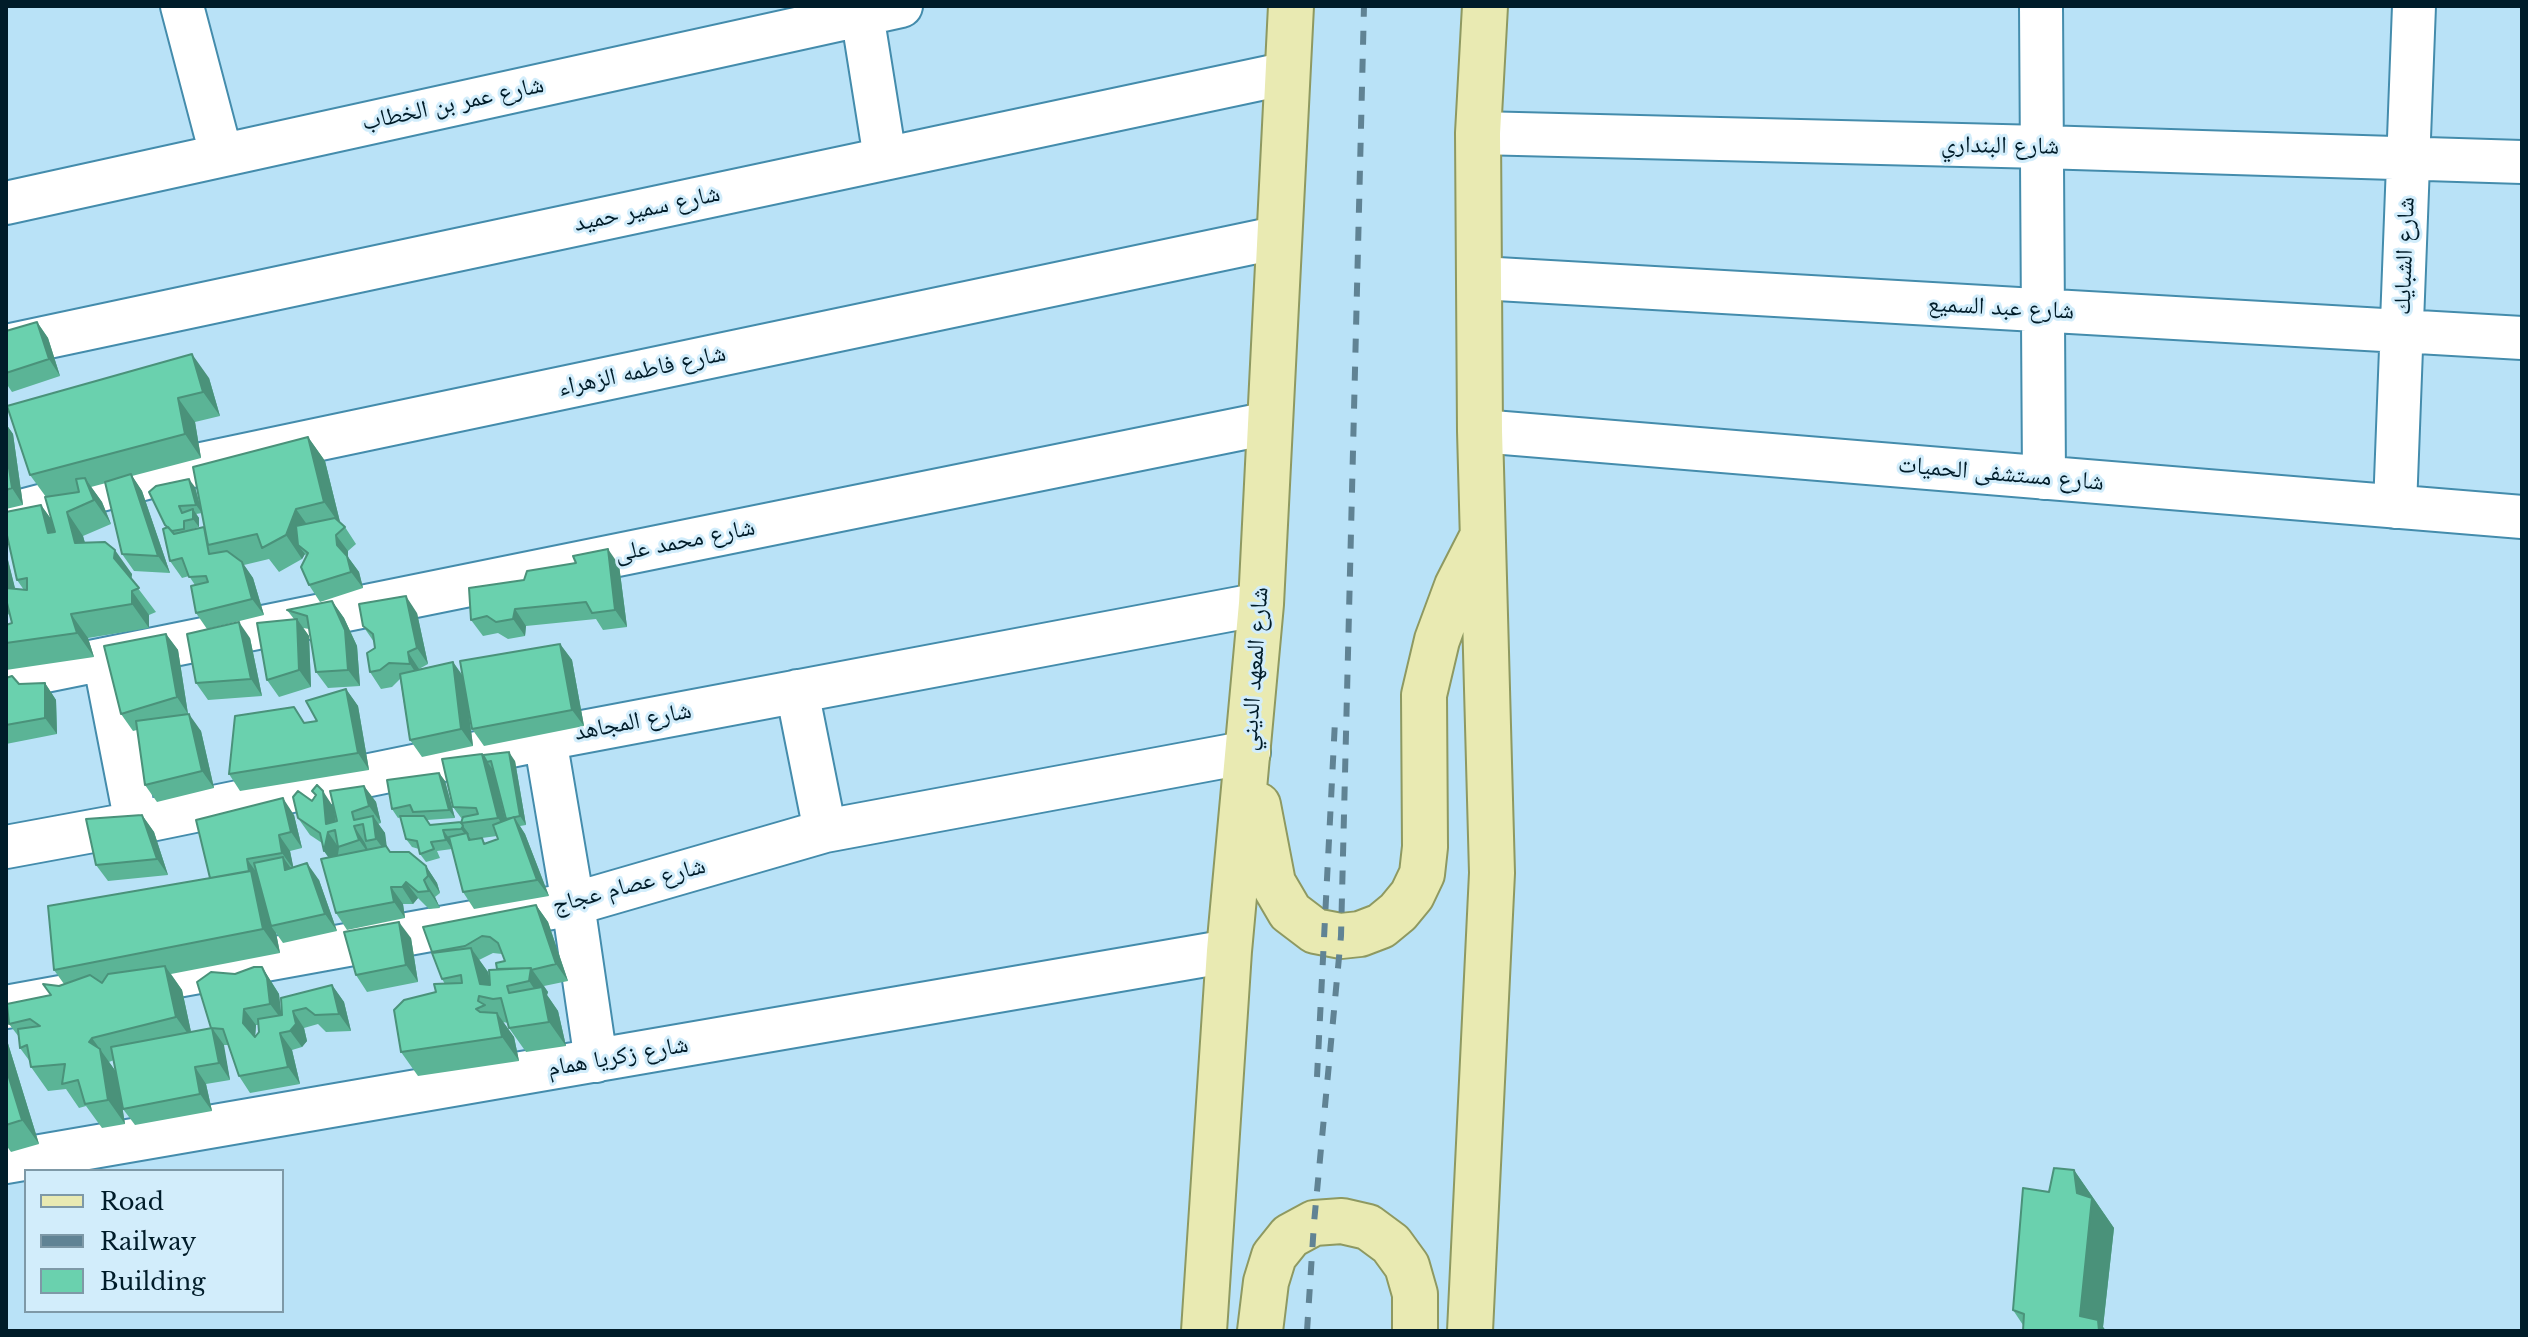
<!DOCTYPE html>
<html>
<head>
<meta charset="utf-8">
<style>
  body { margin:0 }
  #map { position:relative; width:2528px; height:1337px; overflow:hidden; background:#b9e2f7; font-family:"Libre Baskerville",serif }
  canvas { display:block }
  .frame { position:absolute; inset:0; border:8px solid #001c29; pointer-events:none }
  .legend { position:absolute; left:24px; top:1169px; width:260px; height:144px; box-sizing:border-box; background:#d2edfb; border:2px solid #7e99a7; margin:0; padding:10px 14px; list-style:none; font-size:24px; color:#001c29 }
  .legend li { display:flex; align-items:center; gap:16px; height:40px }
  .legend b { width:40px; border:2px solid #7e99a7 }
</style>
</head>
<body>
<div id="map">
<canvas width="2528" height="1337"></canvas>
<div class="frame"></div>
<ul class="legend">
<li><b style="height:10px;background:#e9eab2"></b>Road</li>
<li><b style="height:10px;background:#608394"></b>Railway</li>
<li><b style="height:22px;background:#6ad1ae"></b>Building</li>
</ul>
</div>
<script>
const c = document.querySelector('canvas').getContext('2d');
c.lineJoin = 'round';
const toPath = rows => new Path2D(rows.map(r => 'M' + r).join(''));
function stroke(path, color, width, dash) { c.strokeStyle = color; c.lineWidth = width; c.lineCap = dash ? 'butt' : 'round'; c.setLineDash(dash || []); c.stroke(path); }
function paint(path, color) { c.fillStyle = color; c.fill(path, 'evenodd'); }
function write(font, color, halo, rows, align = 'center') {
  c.font = font + ' "Libre Baskerville","Noto Naskh Arabic",serif'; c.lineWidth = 6; c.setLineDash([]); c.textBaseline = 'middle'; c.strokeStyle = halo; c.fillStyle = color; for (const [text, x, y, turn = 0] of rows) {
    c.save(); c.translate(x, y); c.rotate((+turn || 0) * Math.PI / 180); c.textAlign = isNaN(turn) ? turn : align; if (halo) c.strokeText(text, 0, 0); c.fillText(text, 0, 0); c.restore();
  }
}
const minor = toPath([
  [182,6,221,154],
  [2041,6,2044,478],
  [862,14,885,158],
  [1478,133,2042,147,2522,162],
  [6,203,901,6],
  [1480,278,2522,338],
  [6,346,1288,73],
  [1480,431,2522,517],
  [2395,507,2414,6],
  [6,515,192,466,1280,237],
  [104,659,136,823],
  [6,679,1269,423],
  [797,691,825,831],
  [545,739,573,904,596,1061],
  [6,847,136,823,545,739,1261,604],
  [6,1007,573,904,825,831,1249,752],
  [6,1162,1229,951]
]);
const major = toPath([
  [1258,805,1273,883,1290,912,1315,931,1341,936,1360,934,1381,926,1398,912,1412,895,1422,874,1425,847,1424,695,1437,640,1457,586,1480,541],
  [1204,1331,1229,951,1261,604,1291,6],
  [1260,1331,1266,1282,1274,1256,1290,1236,1314,1223,1342,1221,1368,1227,1391,1244,1407,1266,1415,1294,1415,1331],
  [1470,1331,1492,873,1480,431,1478,133,1485,6]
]);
const rail = toPath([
  [1317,1077,1335,721],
  [1307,1331,1314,1223,1341,936,1364,6]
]);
const wall = toPath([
  [37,322,48,338,60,376,12,392,6,383,6,331],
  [209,378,220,416,195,422,201,458,132,476,142,491,170,573,134,571,122,554,106,483,91,487,102,502,111,524,83,536,85,543,132,574,131,579,156,612,149,615,149,628,88,638,94,657,6,670,6,625,12,623,10,614,6,615,6,552,15,589,24,590,17,580,41,505,51,519,46,497,30,475],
  [6,424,13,434,23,505,6,509],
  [308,437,325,461,340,522,345,527,356,544,348,551,348,557,359,572,363,588,320,602,309,585,306,556,305,554,302,559,279,572,269,559,244,565,253,578,264,615,207,629,196,613,195,585,189,576,182,578,170,561,167,528,156,486,195,487,201,509],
  [202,513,205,527,190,530,199,527,199,518,196,514],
  [619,565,627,627,603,630,596,619,526,626,525,636,508,639,498,633,483,636,471,620,524,580],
  [332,601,344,618,357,646,360,686,328,688,316,672,309,629,303,628,309,636,311,687,279,697,267,680,294,619,287,610],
  [417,613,428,664,419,669,453,662,463,676,560,644,572,660,584,726,484,746,472,729,468,704,473,746,422,757,410,740,400,679,392,687,381,689,370,672,375,648,374,642,363,626],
  [166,634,178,650,188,714,184,715,201,731,214,788,157,802,145,785,137,730,133,731,121,714],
  [250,638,262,696,208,700,196,683],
  [6,678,19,684,45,683,56,700,57,734,6,744],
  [346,689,358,706,369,770,240,791,229,774,305,723,317,721],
  [483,755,515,761,526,825,520,826,525,834,549,896,474,909,463,892,452,849,437,851,440,858,426,862,420,854,419,849,412,847,406,839,401,817,398,818,392,809,439,773,445,781,455,818,427,820,430,825,461,822,462,819,453,807],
  [493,770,507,820,506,821],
  [497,836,498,839,485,843,482,838],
  [364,786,376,802,381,823,378,824,385,833,386,846,391,852,426,866,437,883,440,893,435,897,440,908,429,909,418,898,413,904,403,904,405,918,347,930,336,913,328,857,324,851,322,843,310,835,298,818,333,806],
  [142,815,154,832,168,875,108,881,96,865],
  [294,815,302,848,290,851,293,867,319,880,337,931,283,943,276,933,280,953,171,974,182,990,191,1032,211,1028,235,974,262,967,279,994,281,1015,332,985,344,1002,351,1031,326,1032,318,1024,304,1028,307,1041,302,1047,292,1050,300,1084,250,1093,239,1076,228,1045,223,1045,230,1080,206,1084,212,1111,135,1125,123,1109,119,1089,125,1124,102,1128,86,1106,79,1108,66,1089,48,1091,31,1067,31,1063,20,1048,19,1037,9,1024,51,995,43,984,59,986,64,984,54,970,210,878],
  [256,1025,258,1025,259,1032,255,1036],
  [114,1060,116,1072,109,1062],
  [536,905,548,922,568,981,544,986,548,992,547,995,558,1011,566,1046,526,1052,509,1028,508,1023,503,1022,514,1037,519,1061,418,1076,401,1052,436,992,445,984,442,979,432,952],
  [493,953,502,954,505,961,489,978,488,972,479,960],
  [411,938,418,982,367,992,356,975],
  [6,1037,39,1144,11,1152,6,1145],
  [2074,1170,2114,1228,2103,1327,2106,1331,2023,1331,2023,1325,2013,1310,2049,1192]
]);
const shadedWall = toPath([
  [37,322,48,338,60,376,49,359],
  [192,354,209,378,220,416,203,392],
  [178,398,195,422,201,458,185,434],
  [6,424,13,434,23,505,12,488,6,448],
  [308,437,325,461,341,526,324,502],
  [131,474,142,491,170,573,158,556],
  [85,478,102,502,111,524,94,500],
  [189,479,195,487,202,513,196,505],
  [41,505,58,529,65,557,48,533],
  [193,509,199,518,199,527,193,519],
  [296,509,313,533,298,545,305,554,302,559,286,535],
  [67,512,83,536,92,568,75,543],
  [336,535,348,551,348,557,359,572,363,588,351,572,337,545],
  [608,549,619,565,627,627,615,610],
  [115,550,132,574,131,582,114,558],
  [6,552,21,612,9,595,6,583],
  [242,562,253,578,264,615,252,599],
  [132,591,149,615,149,628,132,604],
  [406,596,417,613,428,664,417,648],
  [332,601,344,618,357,646,360,686,348,670],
  [515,609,526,626,525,636,513,619],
  [71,614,88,638,94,657,77,633],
  [297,619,309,636,311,687,299,670],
  [239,622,250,638,262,696,251,679],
  [166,634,178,650,188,714,177,697],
  [560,644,572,660,584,726,572,710],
  [408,652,419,669,421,681,410,664],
  [453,662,464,678,473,746,461,729],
  [45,683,56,700,57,734,45,718],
  [346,689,358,706,369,770,358,753],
  [189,714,201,731,214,788,202,771],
  [509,752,515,761,526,825,520,816],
  [482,754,493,770,509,834,498,818],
  [439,773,445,781,455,818,449,810],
  [364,786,376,802,381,823,369,806],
  [323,791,334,808,337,833,326,824],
  [283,798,294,815,302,848,291,832],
  [142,815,154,832,168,875,157,859],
  [373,816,385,833,388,855,376,839],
  [514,817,525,834,549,896,537,880],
  [354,826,365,843,371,857,359,840],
  [463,826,469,834,468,835,478,850,461,829],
  [443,830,449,838,452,849,446,840],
  [328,832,339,848,336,867,324,851],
  [279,835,290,851,294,870,282,853],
  [283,857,295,874,285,870],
  [247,859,259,876,271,926,276,933,280,953,263,929],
  [307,863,319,880,337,931,325,914],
  [426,866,437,883,440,893,428,876],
  [424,880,435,897,440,908,429,891],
  [406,882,418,898,413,904,402,887],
  [391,887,403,904,405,918,394,902],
  [536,905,548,922,568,981,556,964],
  [399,922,411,938,418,982,406,965],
  [471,948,488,972,495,999,480,984],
  [165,966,182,990,193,1041,176,1017],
  [262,967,279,994,282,1020,270,1004],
  [531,968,548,992,547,995,558,1011,566,1046,549,1022,545,1005,529,981],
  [332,985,344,1002,351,1031,339,1014],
  [244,1009,256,1025,255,1039,243,1023],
  [293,1011,304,1028,307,1041,302,1047,290,1031],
  [497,1013,514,1037,519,1061,502,1037],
  [212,1028,224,1045,230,1080,219,1063],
  [280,1033,292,1050,300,1084,288,1067],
  [6,1037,39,1144,22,1120,6,1068],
  [92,1038,117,1073,125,1124,108,1100,89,1042],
  [195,1067,206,1084,212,1111,200,1094],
  [2074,1170,2114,1228,2103,1327,2106,1331,2090,1331,2080,1316,2077,1193]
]);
const building = toPath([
  [37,322,49,359,6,373,6,331,37,322],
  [192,354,203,392,178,398,185,434,30,475,7,406,192,354],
  [308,437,324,502,296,509,286,535,262,548,257,534,208,545,193,467,308,437],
  [6,448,12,488,6,490,6,448],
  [131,474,158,556,122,554,105,482,131,474],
  [85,478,94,500,67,512,75,543,105,542,115,550,114,558,139,588,132,591,132,604,71,614,77,633,6,643,6,625,12,623,6,599,6,588,27,590,27,578,17,580,6,531,6,512,41,505,48,533,55,532,45,497,79,492,76,479,85,478],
  [189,479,196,505,179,506,182,513,193,509,193,519,184,521,184,529,172,531,165,525,149,492,156,486,189,479],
  [335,518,345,527,336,535,337,545,347,556,351,572,309,585,301,567,308,553,298,545,296,526,335,518],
  [168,527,174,534,204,527,209,554,227,551,242,562,252,599,196,613,191,586,208,582,206,576,189,577,182,558,170,561,163,529,168,527],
  [608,549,615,610,592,613,586,602,515,609,513,619,496,622,487,616,471,620,469,588,524,580,527,571,576,563,573,556,608,549],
  [406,596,417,648,408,652,410,664,389,663,380,670,370,672,367,653,375,648,373,634,363,626,359,604,406,596],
  [332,601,345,630,348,670,316,672,307,616,287,610,332,601],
  [297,619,299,670,267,680,257,623,297,619],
  [239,622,251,679,196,683,187,634,239,622],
  [166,634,177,697,121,714,104,646,166,634],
  [560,644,572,710,472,729,460,661,560,644],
  [453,662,461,729,410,740,400,674,453,662],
  [12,676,19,684,45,683,45,718,6,725,6,678,12,676],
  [346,689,358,753,229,774,235,716,294,707,304,723,317,721,306,701,346,689],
  [189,714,202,771,145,785,136,721,189,714],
  [509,752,520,816,506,819,491,761,487,762,483,755,509,752],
  [482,754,498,818,461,823,463,817,478,814,476,808,453,807,442,759,482,754],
  [439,773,449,810,413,812,410,805,392,809,387,780,439,773],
  [317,785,323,791,326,824,337,821,330,791,364,786,369,806,352,812,354,820,373,816,376,839,366,841,363,824,354,826,359,840,338,847,335,830,328,832,324,851,320,833,298,818,293,797,298,791,312,801,316,795,312,791,317,785],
  [283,798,291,832,279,835,282,853,247,859,249,871,210,878,196,820,283,798],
  [142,815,157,859,96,865,86,819,142,815],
  [400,816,424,816,430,825,461,822,463,826,461,829,443,830,446,840,431,842,434,849,420,854,417,841,406,839,400,816],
  [514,817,537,880,463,892,449,837,467,833,469,840,482,838,484,844,498,839,493,825,514,817],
  [386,846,390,852,409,852,426,866,428,876,424,880,429,891,418,892,406,882,402,887,391,887,394,902,336,913,321,859,386,846],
  [283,857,285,870,307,863,325,914,271,926,254,863,283,857],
  [251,871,263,929,54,970,48,906,251,871],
  [536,905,556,964,531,970,531,968,497,969,496,963,505,961,498,943,490,937,482,936,465,946,432,952,423,927,536,905],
  [399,922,406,965,356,975,344,932,399,922],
  [471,948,480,984,490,985,489,970,531,968,529,981,507,986,509,993,542,987,549,1022,509,1028,501,998,493,999,479,996,478,1001,485,1005,476,1009,480,1012,497,1013,502,1037,401,1052,394,1010,404,1000,436,992,434,984,462,983,461,975,442,979,432,953,471,948],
  [165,966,176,1017,92,1038,89,1042,100,1049,108,1100,85,1104,78,1080,62,1084,65,1064,31,1067,27,1045,20,1048,18,1029,40,1026,30,1019,9,1024,7,1004,51,995,43,984,59,986,90,975,102,983,108,974,165,966],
  [254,967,262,967,267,978,270,1004,244,1009,243,1023,255,1037,259,1032,258,1019,282,1015,281,998,332,985,339,1014,315,1015,306,1008,293,1011,296,1024,290,1031,280,1033,288,1067,239,1076,223,1029,211,1028,197,982,211,972,235,974,254,967],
  [212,1028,219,1063,195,1067,200,1094,123,1109,111,1047,212,1028],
  [6,1068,22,1120,6,1125,6,1068],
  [2054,1168,2074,1170,2077,1193,2092,1198,2080,1316,2098,1320,2099,1331,2023,1331,2024,1314,2013,1310,2023,1188,2049,1192,2054,1168]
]);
const streetNames = [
  ["شارع عمر بن الخطاب",453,104,-12],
  ["شارع البنداري",2000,146,1],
  ["شارع سمير حميد",647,209,-12],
  ["شارع الشبايك",2405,256,-88],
  ["شارع عبد السميع",2001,308,3],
  ["شارع فاطمه الزهراء",642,371,-12],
  ["شارع مستشفى الحميات",2001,474,5],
  ["شارع محمد على",685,541,-11],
  ["شارع المعهد الديني",1255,669,-86],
  ["شارع المجاهد",633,722,-11],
  ["شارع عصام عجاج",629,886,-15],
  ["شارع زكريا همام",618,1057,-10]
];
stroke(minor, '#448cac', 46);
stroke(major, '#8e9961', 48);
stroke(minor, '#fff', 42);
stroke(major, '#e9eab2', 44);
stroke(rail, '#608394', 6, [14, 14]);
paint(wall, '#5bb496');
paint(shadedWall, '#4a927a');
paint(building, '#6ad1ae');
stroke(building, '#4a927a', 2);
write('24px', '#001c29', '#d2edfb', streetNames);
</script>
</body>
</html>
